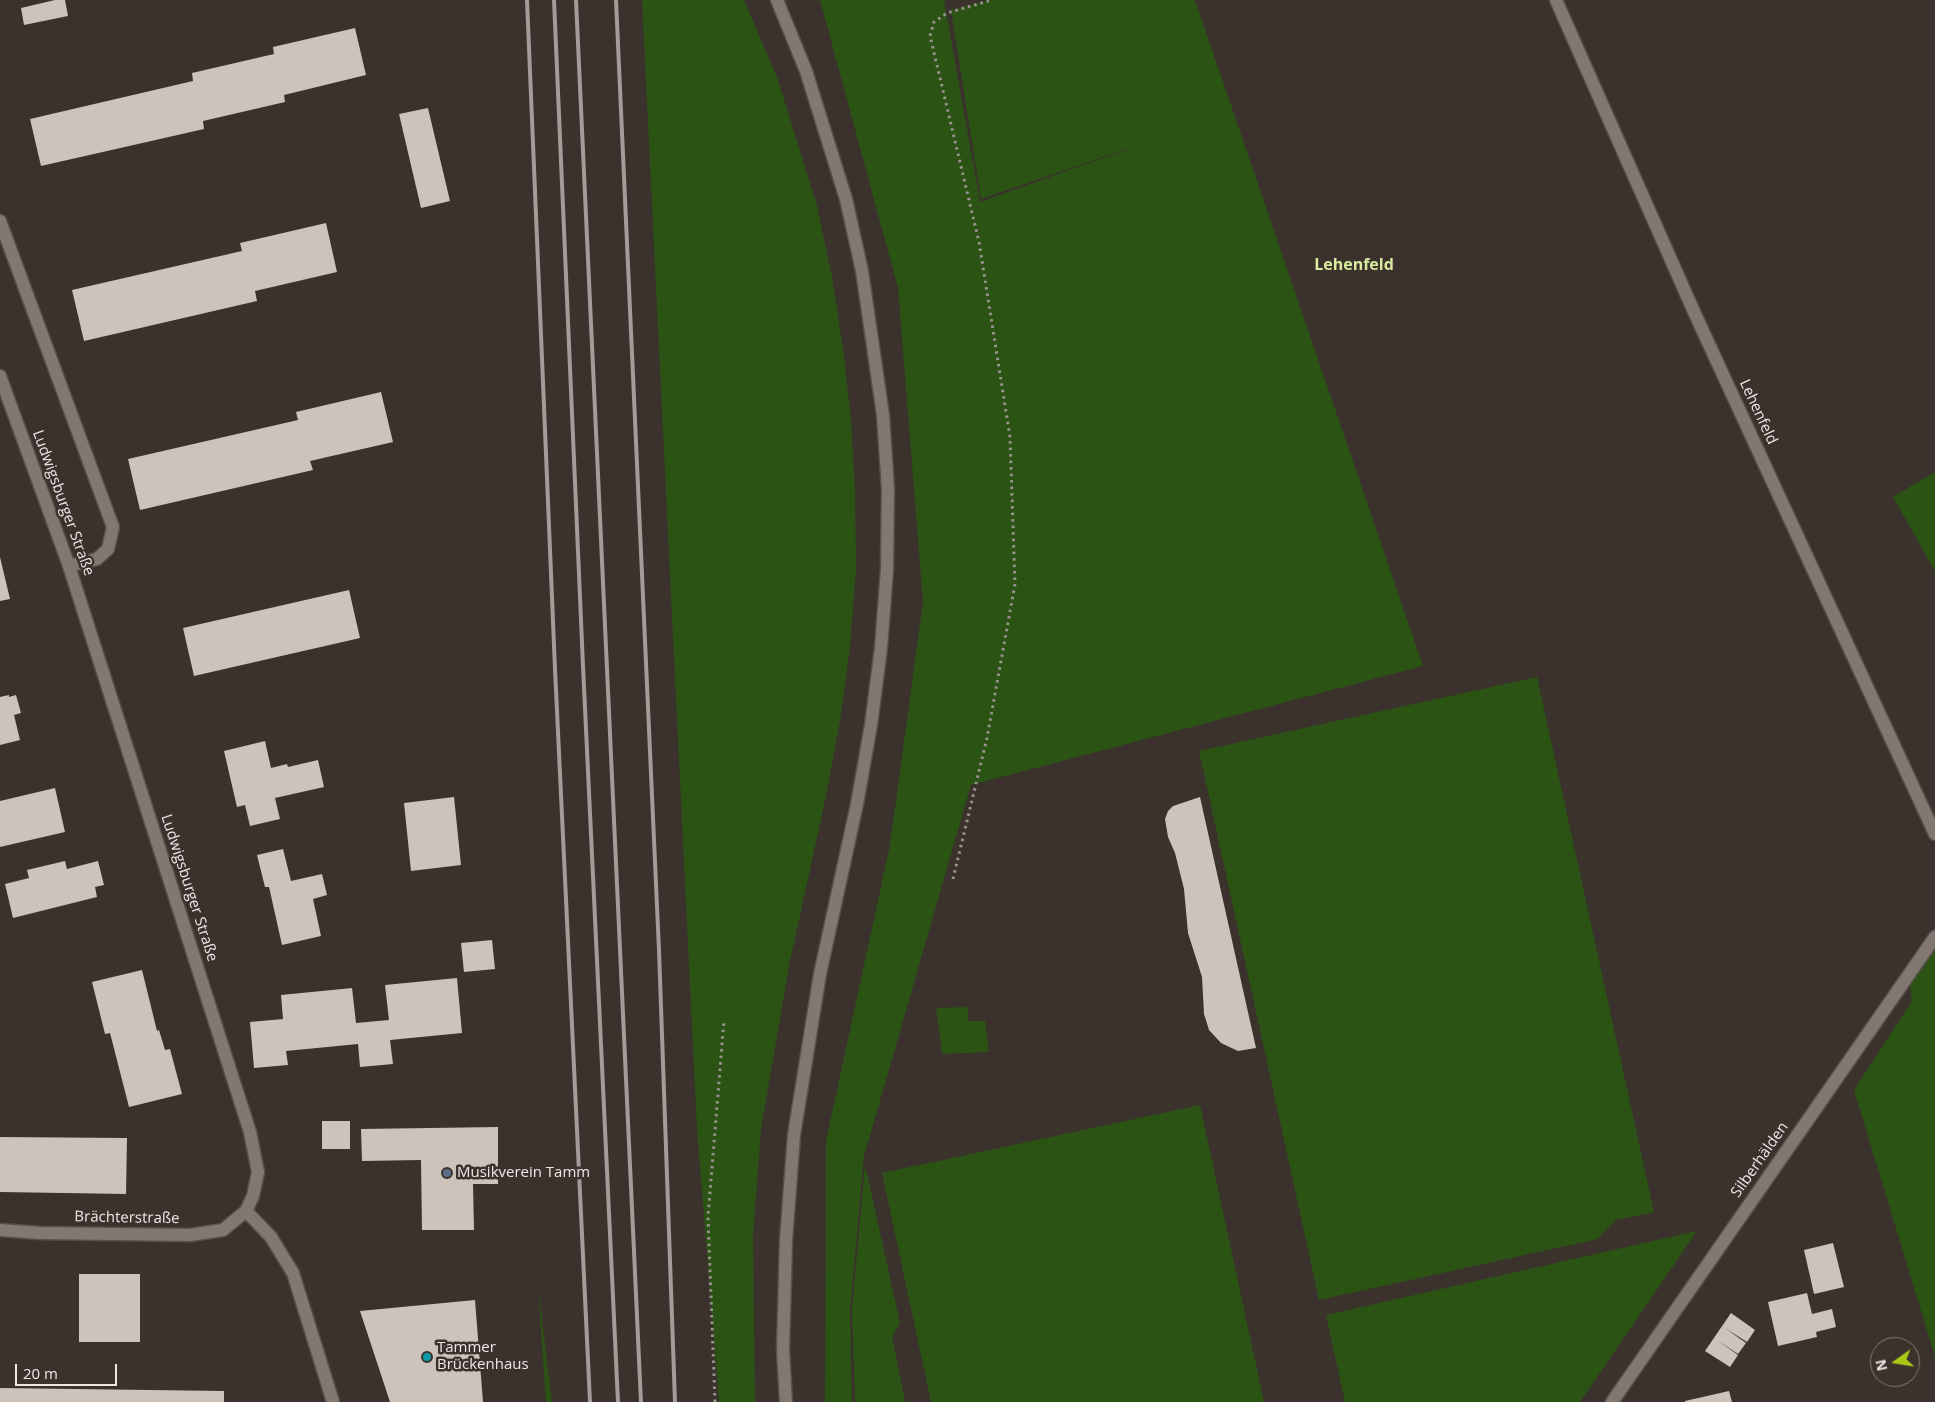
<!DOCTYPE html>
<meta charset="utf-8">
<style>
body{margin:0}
#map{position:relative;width:1935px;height:1402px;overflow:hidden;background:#3b322d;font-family:"Open Sans",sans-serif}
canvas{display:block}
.north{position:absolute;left:1870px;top:1337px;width:50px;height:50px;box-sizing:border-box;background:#3b322d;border:1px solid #827a76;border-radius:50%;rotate:257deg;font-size:14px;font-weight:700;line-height:20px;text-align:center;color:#ede7e4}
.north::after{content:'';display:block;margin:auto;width:18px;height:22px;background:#abc613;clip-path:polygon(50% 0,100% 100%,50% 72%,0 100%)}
.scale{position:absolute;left:15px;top:1364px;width:102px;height:22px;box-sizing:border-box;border:2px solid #ede7e4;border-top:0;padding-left:6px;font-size:15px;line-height:18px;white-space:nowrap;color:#ede7e4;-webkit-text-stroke:4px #3b322d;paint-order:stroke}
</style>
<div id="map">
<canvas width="1935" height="1402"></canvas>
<div class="north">N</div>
<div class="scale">20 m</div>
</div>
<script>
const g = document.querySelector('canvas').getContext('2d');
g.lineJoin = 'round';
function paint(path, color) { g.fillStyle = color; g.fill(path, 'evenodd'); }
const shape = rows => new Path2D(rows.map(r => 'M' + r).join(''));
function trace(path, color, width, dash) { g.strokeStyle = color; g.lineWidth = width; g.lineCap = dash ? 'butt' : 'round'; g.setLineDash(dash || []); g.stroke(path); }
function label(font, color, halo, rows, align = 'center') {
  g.font = font + ' "Open Sans",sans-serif'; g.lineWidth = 5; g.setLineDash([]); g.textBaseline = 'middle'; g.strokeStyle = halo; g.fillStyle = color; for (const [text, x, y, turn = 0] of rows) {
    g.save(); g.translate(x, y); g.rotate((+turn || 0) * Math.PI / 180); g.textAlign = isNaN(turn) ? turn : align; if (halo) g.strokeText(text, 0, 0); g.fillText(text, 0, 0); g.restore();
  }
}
const green = shape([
 [642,0,744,0,778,80,817,206,832,277,843,349,851,419,855,489,856,569,850,647,840,721,826,796,789,966,761,1129,753,1235,755,1402,719,1402,697,1129],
 [820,0,944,0,980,202,1159,138,981,199,951,10,989,0,1195,0,1423,666,971,785,864,1156,850,1311,852,1402,825,1402,826,1141,890,845,923,602,898,288],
 [1935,472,1935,571,1893,497],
 [1537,677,1654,1212,1616,1220,1598,1239,1319,1300,1199,751],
 [1935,937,1935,1357,1854,1090,1912,1001,1909,976],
 [968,1007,968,1021,985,1021,989,1052,942,1054,936,1008],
 [1200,1105,1264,1402,931,1402,882,1173],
 [865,1164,900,1323,892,1337,905,1402,855,1402,852,1310],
 [1697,1231,1580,1402,1345,1402,1326,1315],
 [538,1287,552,1402,546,1402]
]);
const building = shape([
 [55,0,65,0,68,16,24,25,21,8],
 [355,28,366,75,284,95,285,102,203,121,204,129,41,166,30,119,193,81,192,73,274,54,273,47],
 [428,108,450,201,421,208,399,114],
 [326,223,337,272,255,291,257,301,84,341,72,290,242,251,240,243],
 [381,392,393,442,310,461,313,470,140,510,128,459,298,420,296,412],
 [0,557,10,599,0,601],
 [349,590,360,638,194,676,183,628],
 [9,695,9,697,16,695,21,713,14,715,20,740,0,745,0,697],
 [265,741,271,768,287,764,288,767,318,760,324,787,275,798,280,819,250,826,245,805,237,807,224,751],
 [55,788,65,832,0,847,0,801],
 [454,797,461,865,411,871,404,803],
 [1200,797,1256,1048,1238,1051,1221,1043,1209,1030,1204,1014,1202,977,1188,933,1184,889,1175,853,1168,837,1165,819,1168,811,1173,806],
 [283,849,291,881,322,874,327,895,313,899,321,936,282,945,269,887,265,887,257,855],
 [65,861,67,869,98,861,104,885,95,887,97,897,13,918,5,884,29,878,27,870],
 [492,940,495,969,464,972,461,943],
 [142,970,157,1031,159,1030,165,1050,170,1049,182,1094,129,1107,110,1033,105,1034,92,982],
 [457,978,462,1033,390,1040,393,1064,360,1067,358,1044,286,1051,288,1065,254,1068,250,1022,283,1019,281,995,352,988,356,1023,389,1020,385,985],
 [322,1121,350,1121,350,1149,322,1149],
 [498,1127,498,1184,473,1184,474,1230,422,1230,421,1160,362,1161,361,1129],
 [0,1137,127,1138,126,1194,0,1192],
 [1833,1243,1844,1287,1814,1294,1804,1250],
 [79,1274,140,1274,140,1342,79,1342],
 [1807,1293,1812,1314,1832,1309,1836,1327,1816,1332,1817,1337,1778,1346,1768,1302],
 [475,1300,483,1402,390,1402,360,1311],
 [1731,1313,1755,1330,1747,1342,1725,1328,1746,1343,1738,1354,1717,1340,1738,1355,1730,1367,1705,1351],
 [0,1388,224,1391,224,1402,0,1402],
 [1729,1391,1732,1402,1685,1402,1685,1401]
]);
const path = shape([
 [953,879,987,738,1015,584,1010,437,979,242,930,36,934,22,947,13,992,0],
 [715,1402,708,1217,724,1020]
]);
const lane = shape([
 [0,221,113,527,108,549,97,559,69,566]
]);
const street = shape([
 [1556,0,1695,314,1935,834],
 [0,376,69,566,250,1132,258,1172,253,1196,246,1211,271,1237,293,1273,333,1402],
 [0,1230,40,1233,190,1235,223,1230,246,1211],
 [1612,1402,1935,937]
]);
const secondary = shape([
 [777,0,806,71,846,199,862,271,883,415,888,489,887,569,881,648,871,725,857,804,820,974,794,1135,786,1240,783,1350,786,1402]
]);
const rail = shape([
 [527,0,555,669,590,1402],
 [554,0,583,666,618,1402],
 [576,0,641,1402],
 [616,0,659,950,675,1402]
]);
const markers = [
 [447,1173,5,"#5c6f8a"],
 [427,1357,5,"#0f9aa8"]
];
const streetNames = [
 ["Lehenfeld",1758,412,65],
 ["Ludwigsburger Straße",63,503,70],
 ["Ludwigsburger Straße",189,888,72],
 ["Silberhälden",1760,1160,-55],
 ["Brächterstraße",127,1218,1]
];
const poiNames = [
 ["Musikverein Tamm",457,1173],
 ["Tammer",437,1348],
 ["Brückenhaus",437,1365]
];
const neighbourhoodNames = [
 ["Lehenfeld",1354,265]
];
paint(green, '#2b5314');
paint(building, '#cdc3bb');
trace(lane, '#574f4b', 15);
trace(street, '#574f4b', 15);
trace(secondary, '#574f4b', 15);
trace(path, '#99928e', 3, [2.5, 4]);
trace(lane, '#827872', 12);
trace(street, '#827872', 12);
trace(secondary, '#827872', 12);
trace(rail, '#a39c98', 4);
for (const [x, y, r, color] of markers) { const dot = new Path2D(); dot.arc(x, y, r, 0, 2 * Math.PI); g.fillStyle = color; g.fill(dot); trace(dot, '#3b322d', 2); }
label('15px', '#ede7e4', '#3b322d', streetNames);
label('15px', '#ede7e4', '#3b322d', poiNames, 'left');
label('bold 16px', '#d8ea9e', '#3b322d', neighbourhoodNames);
</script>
